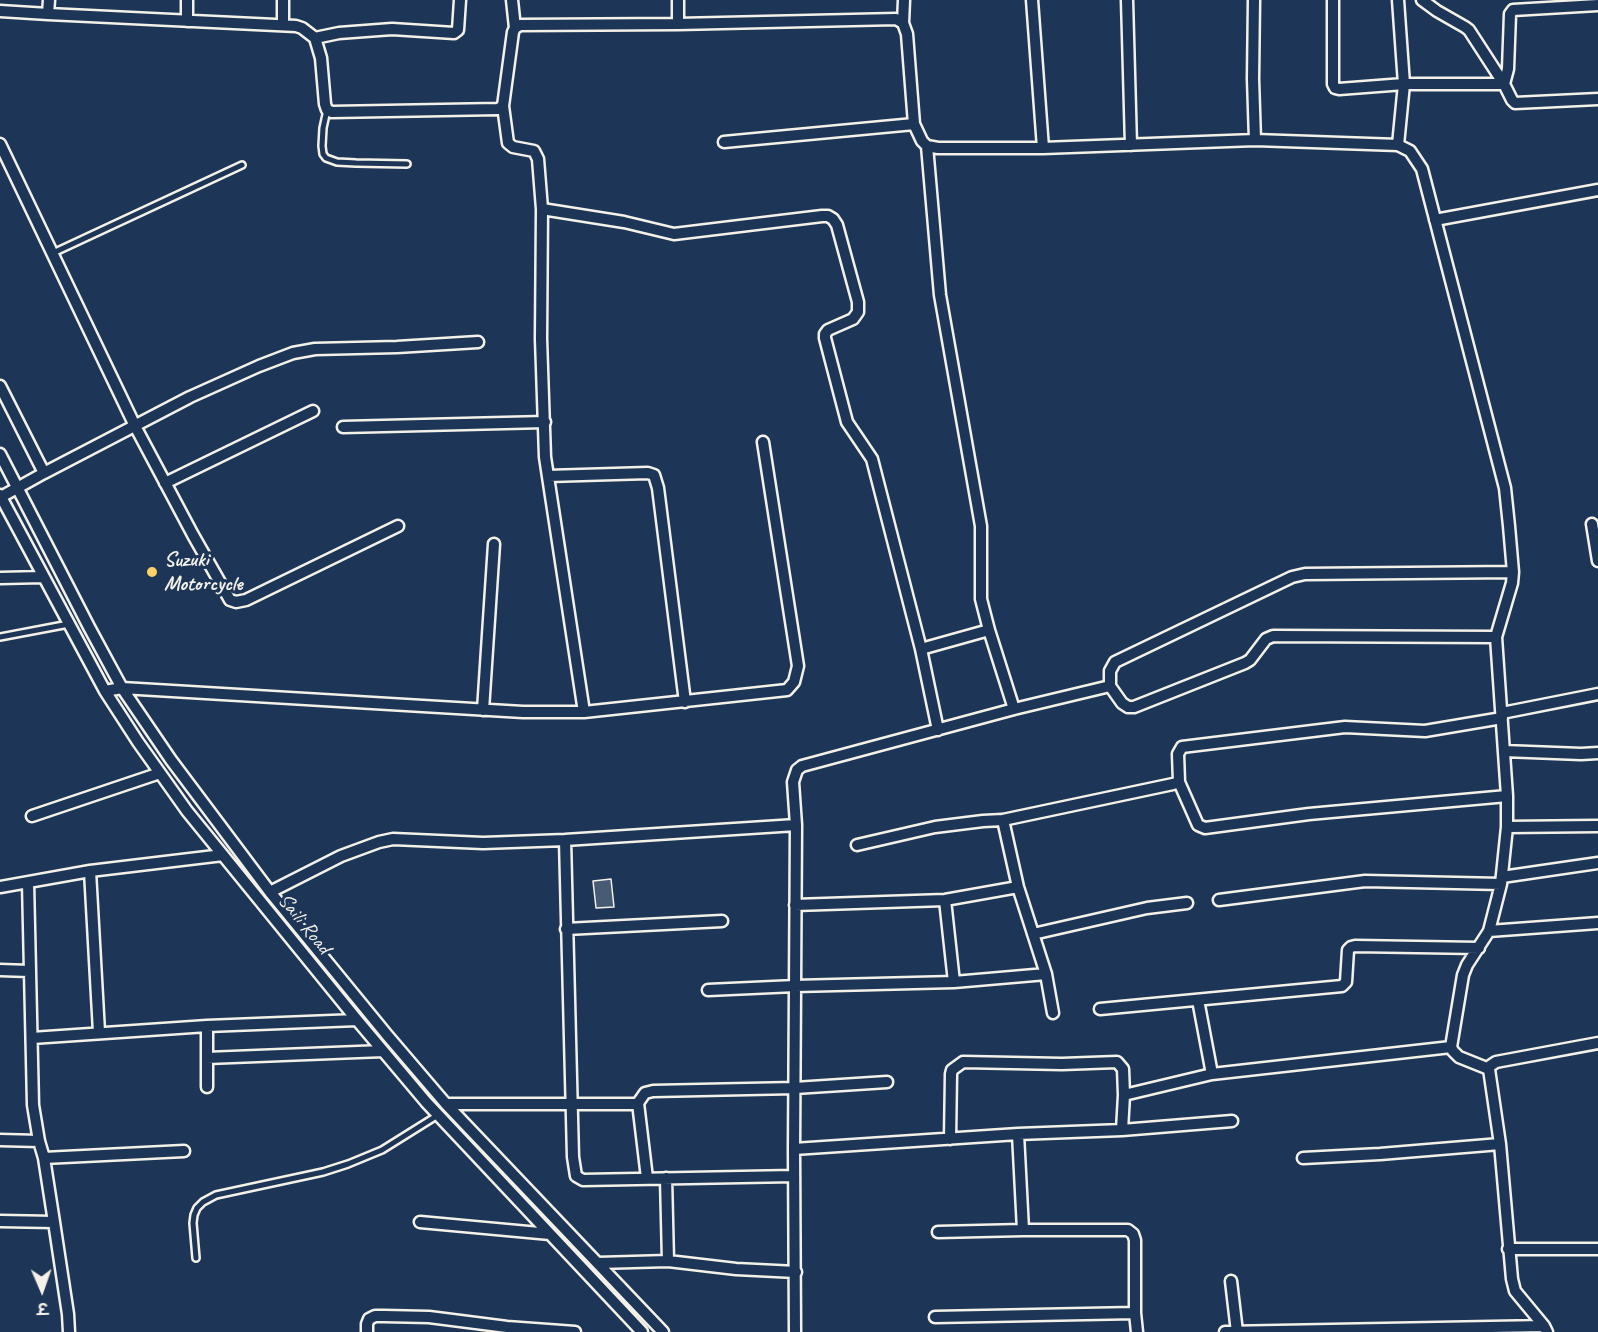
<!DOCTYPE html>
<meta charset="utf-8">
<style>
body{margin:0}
#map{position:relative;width:1598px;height:1332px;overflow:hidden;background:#1d3557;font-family:Caveat,"Playpen Sans Deva",sans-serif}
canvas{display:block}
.north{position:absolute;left:12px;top:1260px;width:60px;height:60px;-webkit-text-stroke:4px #1d3557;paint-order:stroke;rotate:178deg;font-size:16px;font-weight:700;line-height:24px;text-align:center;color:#f4f1e8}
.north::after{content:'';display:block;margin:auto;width:21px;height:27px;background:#f4f1e8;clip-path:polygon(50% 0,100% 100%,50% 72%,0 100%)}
</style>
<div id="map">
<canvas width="1598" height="1332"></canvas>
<div class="north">उ</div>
</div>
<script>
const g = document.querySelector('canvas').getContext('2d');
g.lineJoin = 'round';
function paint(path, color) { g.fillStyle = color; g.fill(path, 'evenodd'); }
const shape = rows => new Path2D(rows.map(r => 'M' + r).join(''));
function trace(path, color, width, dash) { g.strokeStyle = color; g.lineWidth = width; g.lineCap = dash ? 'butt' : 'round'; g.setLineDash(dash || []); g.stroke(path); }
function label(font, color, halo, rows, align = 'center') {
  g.font = font + ' Caveat,sans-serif'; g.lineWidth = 6; g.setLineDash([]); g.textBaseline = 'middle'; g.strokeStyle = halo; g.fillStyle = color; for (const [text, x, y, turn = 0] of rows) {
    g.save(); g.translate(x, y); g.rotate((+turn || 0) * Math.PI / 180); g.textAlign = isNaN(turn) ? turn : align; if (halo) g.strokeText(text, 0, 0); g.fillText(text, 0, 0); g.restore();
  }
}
const building = shape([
 [611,879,614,907,596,908,593,881,611,879]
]);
const lane = shape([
 [327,110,323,128,322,146,323,154,326,158,337,162,356,163,407,164],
 [53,253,242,165],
 [0,637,69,624],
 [196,1258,193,1223,194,1215,197,1208,203,1202,216,1195,323,1172,348,1164,382,1150,438,1115]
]);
const street = shape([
 [512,0,515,28,513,32,503,106,508,143,513,147,534,151,538,159,542,209,541,339,545,457,584,712],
 [1032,0,1043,148],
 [1127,0,1131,145],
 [1254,0,1253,79,1255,140],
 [1333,0,1333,84,1335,88,1339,89,1404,84,1504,84,1508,69,1510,14,1513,10,1598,5],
 [1398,0,1404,84,1398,145],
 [1422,0,1437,11,1465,27,1469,30,1504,84,1512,100,1515,103,1598,99],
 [0,11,48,14,296,26,302,28,315,38,321,58,325,104,327,110,332,112,498,109,503,106],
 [48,14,49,0],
 [187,21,187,0],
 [903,23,904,0],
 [678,24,678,0],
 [283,25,283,0],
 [515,28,520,25,678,24,896,19,903,23,907,34,914,124,922,141,927,146,938,148,1043,148,1255,140,1398,145,1410,151,1422,169,1505,488,1509,526,1513,572,1512,583,1496,637,1507,796,1507,827,1501,884,1489,931,1467,965,1463,975,1451,1047,1453,1051,1459,1057,1489,1069],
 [315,38,339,33,392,29,454,33,458,30,460,0],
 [724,142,914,124],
 [0,144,135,426,193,535,230,600,236,602,246,600,398,526],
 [927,146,940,295,981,526,981,599,989,630,1014,709],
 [542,209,624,222,674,234,822,216,828,216,833,219,837,225,858,302,858,312,853,319,828,330,825,334,825,338,847,422,872,459,921,649,938,730],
 [1435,220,1598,190],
 [0,386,44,473],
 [343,427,545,422],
 [0,454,89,627,122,688,171,760,270,892,387,1035,446,1104,663,1332],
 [548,476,648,473,654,475,658,488,685,702],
 [165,483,313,411],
 [0,495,105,691,138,742,187,811,357,1020,426,1102,642,1332],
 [1,497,44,473,190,397,259,366,293,353,315,349,397,347,478,342],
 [1592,524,1598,561],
 [0,578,43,577],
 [921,649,989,630],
 [1110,686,1122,703,1128,707,1134,707,1245,663,1250,660,1266,639,1273,636,1496,637],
 [105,691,122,688,523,712,584,712,787,690,794,682,798,666,763,442],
 [483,710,494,544],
 [1502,713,1598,694],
 [1504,751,1581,754,1598,753],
 [1179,782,1178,754,1182,747,1345,727,1425,731,1502,718],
 [32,816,160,773],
 [1003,820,1018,887,1046,974,1053,1013],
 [1507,827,1598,826],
 [565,840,573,1157,576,1176,583,1180,794,1176],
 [857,845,935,827,983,821,1003,820,1173,784,1179,782,1198,825,1205,828,1309,814,1507,796],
 [90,871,99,1032],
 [1502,877,1598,863],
 [28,882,33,1105,39,1141,44,1158,54,1222,68,1314,69,1332],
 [0,887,90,871,223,855],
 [270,892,341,856,379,842,393,839,483,843,565,840,796,825],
 [945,900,954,982],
 [1219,900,1365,881,1501,884],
 [795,905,945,900,1018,887],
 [566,929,722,921],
 [1489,931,1598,923],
 [1033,934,1147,908,1187,903],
 [0,970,29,971],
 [708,990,795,986,954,982,1046,974],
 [1198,1000,1212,1074],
 [1100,1009,1342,986,1346,982,1348,950,1351,947,1355,946,1479,948],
 [207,1026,207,1087],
 [32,1038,207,1026,357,1020],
 [207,1058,383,1051],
 [1124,1095,1212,1074,1451,1047],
 [638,1103,647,1178],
 [446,1104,634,1104,638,1103,645,1093,653,1091,795,1088,887,1082],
 [1018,1134,1023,1230],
 [950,1139,951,1074,952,1070,963,1062,1062,1064,1117,1062,1123,1069,1124,1095,1122,1130],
 [0,1140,39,1141],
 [794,1149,1018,1134,1122,1130,1232,1121],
 [44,1158,184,1151],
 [1303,1158,1380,1154,1500,1144],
 [666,1178,668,1261],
 [0,1221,54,1222],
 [420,1222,550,1234],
 [938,1232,1023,1230,1128,1230,1133,1234,1135,1240,1135,1313,1137,1332],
 [1508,1249,1598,1249],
 [598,1263,668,1261,736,1269,796,1272],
 [1231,1281,1237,1332],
 [935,1317,1135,1313],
 [367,1332,367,1324,369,1319,375,1316,384,1316,429,1317,507,1327,575,1332],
 [795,1332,794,1149,796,825,793,782,797,770,802,766,1014,709,1110,686,1110,671,1115,662,1292,577,1305,574,1513,572],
 [1225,1332,1544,1326],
 [1547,1332,1544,1326,1515,1291,1512,1279,1500,1144,1489,1069,1490,1066,1496,1062,1598,1043]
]);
const markers = [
 [152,572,6,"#ffd166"]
];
const poiNames = [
 ["Suzuki",164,560],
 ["Motorcycle",164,584]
];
const streetNames = [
 ["Saili Road",304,924,51]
];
paint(building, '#485b74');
trace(building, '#f4f1e8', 1.5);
trace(lane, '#f4f1e8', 10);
trace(street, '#f4f1e8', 15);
trace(lane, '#1d3557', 5);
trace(street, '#1d3557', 10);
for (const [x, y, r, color] of markers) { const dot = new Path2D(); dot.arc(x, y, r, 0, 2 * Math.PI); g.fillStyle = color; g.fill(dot); trace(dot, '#1d3557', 2); }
label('bold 21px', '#f4f1e8', '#1d3557', poiNames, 'left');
label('21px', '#f4f1e8', '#1d3557', streetNames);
</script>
